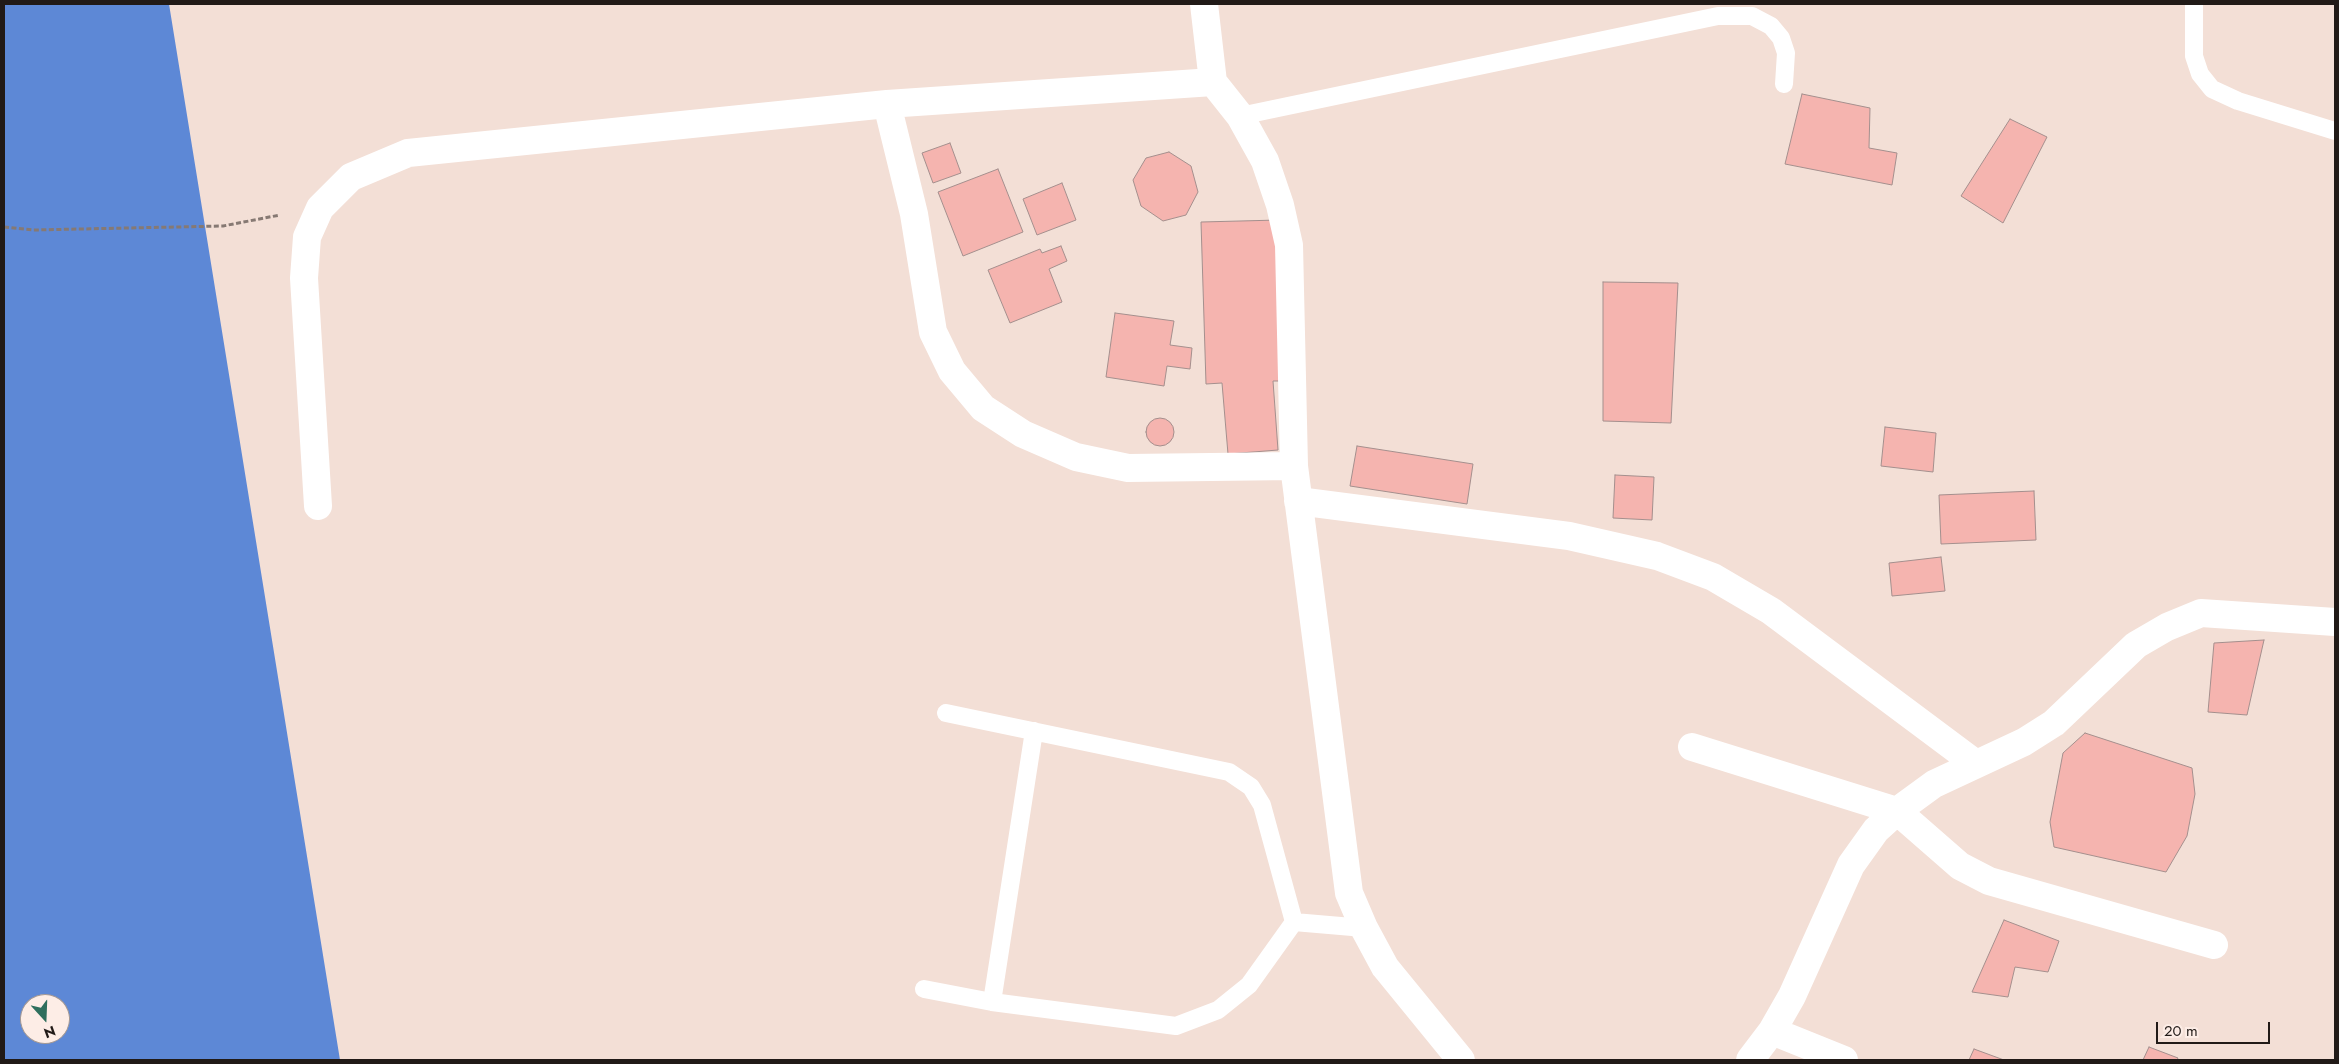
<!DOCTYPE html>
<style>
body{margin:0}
#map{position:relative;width:2339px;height:1064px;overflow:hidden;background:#f3dfd6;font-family:Jost,sans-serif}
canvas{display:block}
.frame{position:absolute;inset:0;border:5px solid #211a17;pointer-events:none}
.north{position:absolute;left:20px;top:994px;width:50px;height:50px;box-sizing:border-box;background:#fdede6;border:1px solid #a59993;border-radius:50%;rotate:160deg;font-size:14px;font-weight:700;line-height:20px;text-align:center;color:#211a17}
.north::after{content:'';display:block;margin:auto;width:18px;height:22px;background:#2f6f5d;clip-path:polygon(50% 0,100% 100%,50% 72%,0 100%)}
.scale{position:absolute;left:2156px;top:1022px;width:114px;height:22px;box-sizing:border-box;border:2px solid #211a17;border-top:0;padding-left:6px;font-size:15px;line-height:18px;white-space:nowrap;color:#211a17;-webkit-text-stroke:4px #fdede6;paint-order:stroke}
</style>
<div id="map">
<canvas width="2339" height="1064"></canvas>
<div class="frame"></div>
<div class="north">N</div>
<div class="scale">20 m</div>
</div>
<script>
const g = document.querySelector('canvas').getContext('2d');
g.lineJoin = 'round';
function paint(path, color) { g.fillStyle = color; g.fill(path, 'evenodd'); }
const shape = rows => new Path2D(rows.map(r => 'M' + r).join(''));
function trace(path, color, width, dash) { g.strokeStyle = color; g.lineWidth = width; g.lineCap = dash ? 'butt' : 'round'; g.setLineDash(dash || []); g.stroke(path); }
const water = shape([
 [4,4,169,4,340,1060,4,1060],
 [30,1004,60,1004,60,1034,30,1034]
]);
const building = shape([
 [1802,94,1870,108,1869,148,1897,153,1892,185,1785,164,1802,94],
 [2010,119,2047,137,2003,223,1961,196,2010,119],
 [950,143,961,173,933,183,922,153,950,143],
 [1169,152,1191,166,1198,192,1186,215,1163,221,1141,206,1133,180,1146,158,1169,152],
 [998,169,1023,232,963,256,938,192,998,169],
 [1062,183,1076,220,1037,235,1023,199,1062,183],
 [1279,220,1283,381,1273,381,1278,450,1228,454,1222,383,1206,384,1201,222,1279,220],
 [1061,246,1067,261,1049,269,1062,302,1010,323,988,270,1040,249,1042,253,1061,246],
 [1603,282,1678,283,1671,423,1603,421,1603,282],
 [1115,313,1174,321,1170,345,1192,348,1190,369,1167,366,1164,386,1106,377,1115,313],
 '1146 432a14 14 0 1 1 28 0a14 14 0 1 1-28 0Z',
 [1885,427,1936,433,1933,472,1881,466,1885,427],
 [1357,446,1473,464,1467,504,1350,486,1357,446],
 [1615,475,1654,477,1652,520,1613,518,1615,475],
 [2034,491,2036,540,1941,544,1939,495,2034,491],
 [1941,557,1945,591,1892,596,1889,563,1941,557],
 [2264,640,2247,715,2208,712,2214,643,2264,640],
 [2085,733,2192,768,2195,794,2187,836,2166,872,2054,847,2050,822,2063,753,2085,733],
 [2004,920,2059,941,2048,972,2015,967,2008,997,1972,992,2004,920],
 [2149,1047,2178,1058,2177,1060,2143,1060,2149,1047],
 [1974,1049,2004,1060,1969,1060,1974,1049]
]);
const path = shape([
 [4,227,33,230,223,226,280,215]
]);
const lane = shape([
 [2194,4,2194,56,2200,74,2212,89,2238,101,2335,131],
 [1240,116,1718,16,1752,16,1771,26,1781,38,1786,53,1784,84],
 [946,713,1229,772,1251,787,1262,805,1294,922,1364,928],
 [924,989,992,1002,1176,1026,1218,1010,1249,985,1294,922],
 [992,1002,1034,731]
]);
const street = shape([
 [1204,4,1213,82],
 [887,104,914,214,933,332,952,371,983,408,1023,434,1076,457,1128,468,1294,466],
 [1298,501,1569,536,1657,556,1713,577,1771,611,1976,764],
 [318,506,304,278,307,237,320,208,351,177,408,153,887,104,1213,82,1240,116,1265,161,1280,205,1289,245,1294,466,1349,893,1364,928,1385,967,1461,1060],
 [1692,747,1897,811,1960,866,1989,881,2214,945],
 [1772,1031,1844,1060],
 [1750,1060,1772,1031,1792,996,1851,865,1876,830,1897,811,1934,784,2024,742,2054,723,2136,645,2167,627,2201,613,2335,622]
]);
paint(water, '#5d88d6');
paint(building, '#f5b4af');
trace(building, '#a48f8d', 1);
trace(path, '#867973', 3, [5, 2.5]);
trace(lane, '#fff', 18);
trace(street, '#fff', 28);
</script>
